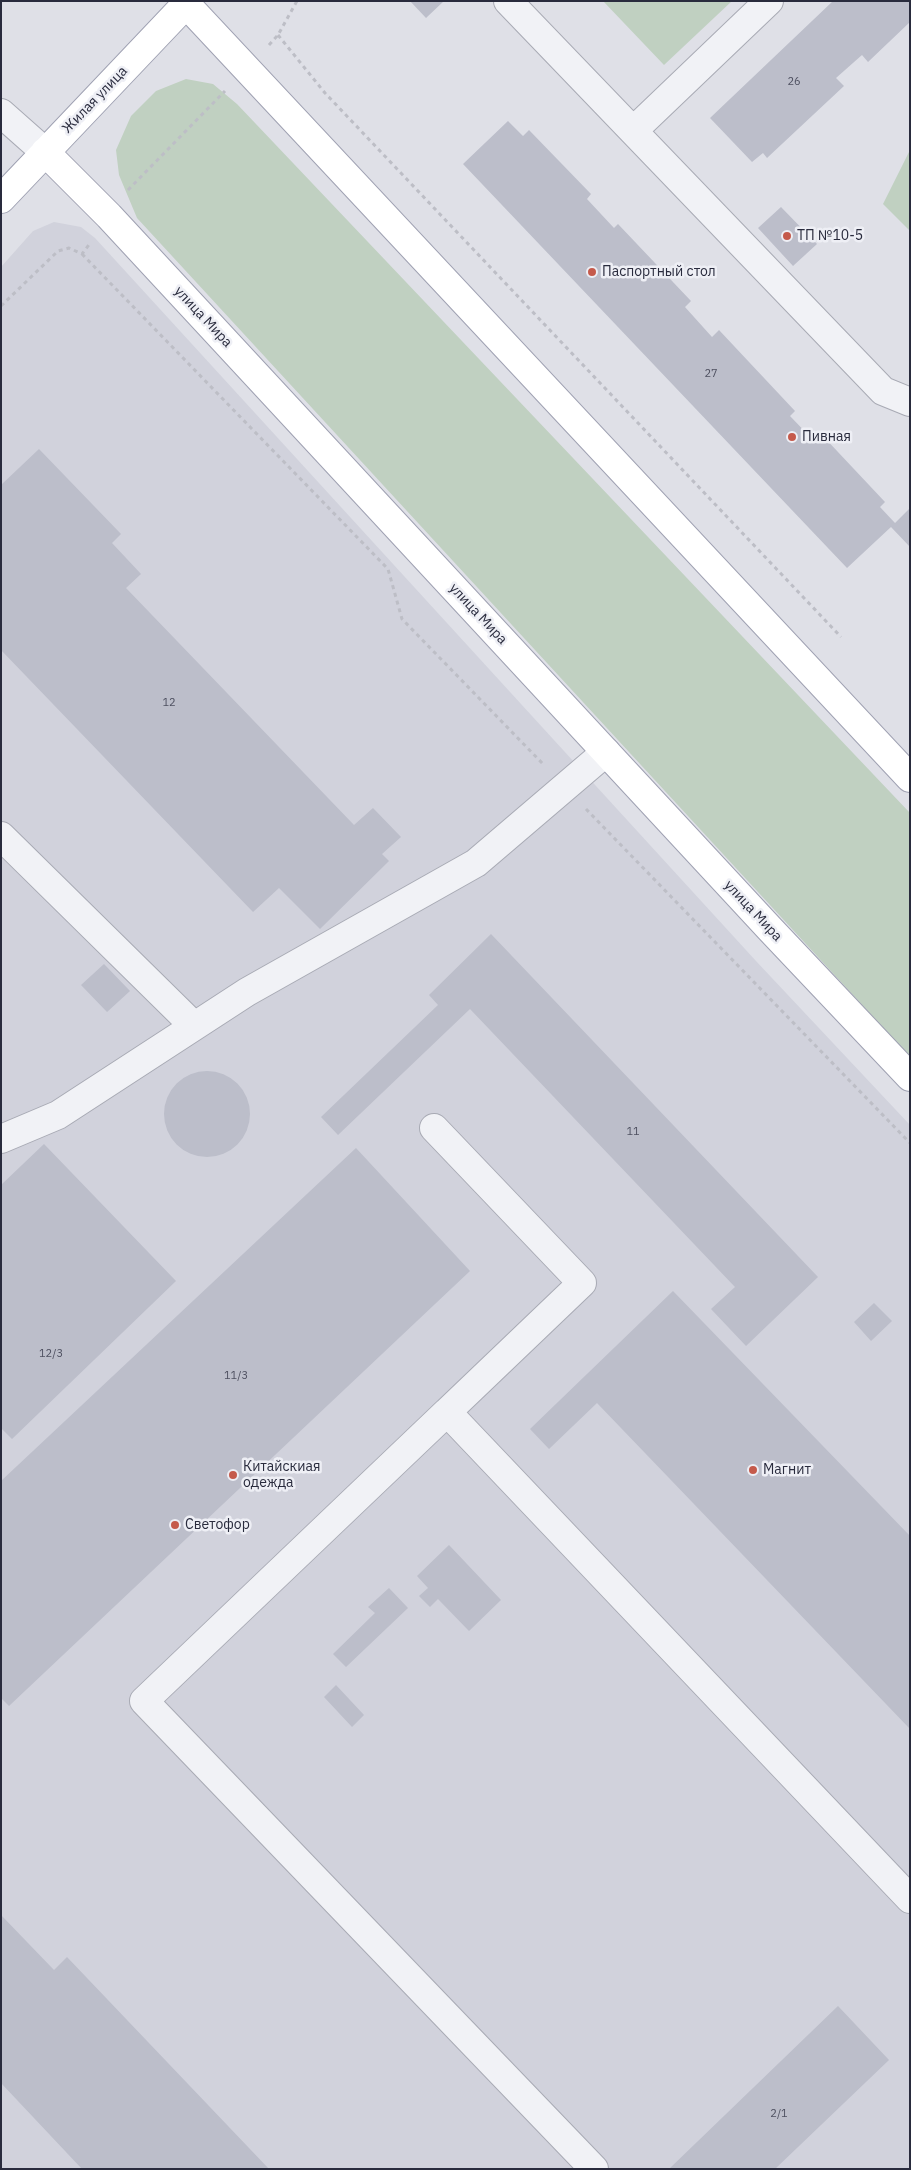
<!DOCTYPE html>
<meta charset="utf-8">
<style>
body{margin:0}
#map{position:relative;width:911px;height:2170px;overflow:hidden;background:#dfe0e7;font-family:"IBM Plex Sans",sans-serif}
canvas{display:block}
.frame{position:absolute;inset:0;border:2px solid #292b3d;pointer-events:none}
</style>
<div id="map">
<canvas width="911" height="2170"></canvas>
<div class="frame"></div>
</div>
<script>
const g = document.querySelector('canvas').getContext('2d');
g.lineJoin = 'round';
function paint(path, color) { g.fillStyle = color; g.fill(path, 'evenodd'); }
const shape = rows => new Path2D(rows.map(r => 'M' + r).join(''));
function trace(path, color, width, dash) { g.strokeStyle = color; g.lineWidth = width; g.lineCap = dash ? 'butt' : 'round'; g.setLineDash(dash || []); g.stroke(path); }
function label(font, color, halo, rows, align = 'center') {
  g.font = font + ' "IBM Plex Sans",sans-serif'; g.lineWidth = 5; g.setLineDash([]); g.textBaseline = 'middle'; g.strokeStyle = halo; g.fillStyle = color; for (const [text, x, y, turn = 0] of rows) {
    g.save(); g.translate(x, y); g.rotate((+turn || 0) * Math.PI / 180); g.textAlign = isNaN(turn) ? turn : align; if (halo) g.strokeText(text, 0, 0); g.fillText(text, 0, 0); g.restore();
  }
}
const built = shape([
 [54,222,81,227,95,238,756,961,910,1125,910,2169,1,2169,1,267,33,231]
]);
const green = shape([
 [603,1,732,1,664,65],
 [186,79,213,84,237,104,910,813,910,1057,137,218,119,175,116,150,131,116,156,91],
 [910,150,910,231,883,204]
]);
const building = shape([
 [410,1,444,1,426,18],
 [833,1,910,1,910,22,868,62,862,55,836,78,844,86,767,158,763,153,752,162,710,118],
 [508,121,523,136,529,130,591,194,587,199,614,228,618,224,691,301,685,307,712,337,719,330,795,411,790,416,815,442,822,435,885,502,880,507,895,523,910,508,910,547,891,527,847,568,463,164],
 [781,207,817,244,793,266,758,228],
 [39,449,121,534,112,543,141,574,126,588,354,825,373,808,401,837,382,854,389,861,320,929,279,888,253,912,1,650,1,485],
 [491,934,818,1277,746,1346,711,1309,735,1287,470,1009,338,1135,321,1117,438,1005,429,995],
 [104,964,130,991,107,1012,81,985],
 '164 1114a43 43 0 1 1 86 0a43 43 0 1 1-86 0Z',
 [44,1144,176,1281,12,1439,1,1428,1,1185],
 [356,1148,470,1271,9,1706,1,1698,1,1481],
 [673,1291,910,1536,910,1729,597,1403,549,1449,530,1429],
 [874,1303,892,1321,871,1341,854,1322],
 [449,1545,501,1600,469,1631,438,1599,430,1607,419,1596,428,1588,417,1576],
 [389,1588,408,1608,346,1667,333,1654,375,1613,368,1607],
 [336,1685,364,1715,352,1727,324,1697],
 [1,1915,54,1970,67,1957,269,2169,82,2169,1,2083],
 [838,2006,889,2060,775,2169,669,2169]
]);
const path = shape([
 [278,35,325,93,841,637],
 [269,45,278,35,297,1],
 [128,190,225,91],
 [82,254,388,569,402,619,544,765],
 [1,306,58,251,69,248,82,254,91,242],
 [586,809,910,1143]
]);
const minor = shape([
 [508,1,883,391,910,402],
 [1,113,45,152],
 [633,131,769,1],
 [1,836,194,1026],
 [434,1128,582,1283,447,1412,910,1899],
 [1,1139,58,1115,247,992,476,863,606,752],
 [447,1412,144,1701,594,2169]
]);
const major = shape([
 [186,4,910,778],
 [45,152,109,216,770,929,910,1077],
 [1,199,189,1]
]);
const markers = [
 [787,236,5,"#c55a4b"],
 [592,272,5,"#c55a4b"],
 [792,437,5,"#c55a4b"],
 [753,1470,5,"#c55a4b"],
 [233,1475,5,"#c55a4b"],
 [175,1525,5,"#c55a4b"]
];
const numberNames = [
 ["26",794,82],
 ["27",711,374],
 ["12",169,703],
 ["11",633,1132],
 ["12/3",51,1354],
 ["11/3",236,1376],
 ["2/1",779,2114]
];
const streetNames = [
 ["Жилая улица",95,100,-46],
 ["улица Мира",203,317,47],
 ["улица Мира",478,614,47],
 ["улица Мира",753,911,47]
];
const poiNames = [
 ["ТП №10-5",797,236],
 ["Паспортный стол",602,272],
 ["Пивная",802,437],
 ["Китайскиая",243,1467],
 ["одежда",243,1483],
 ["Магнит",763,1470],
 ["Светофор",185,1525]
];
paint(built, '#d1d2dc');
paint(green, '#c0d0c1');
paint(building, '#bcbeca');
trace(minor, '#a8aab4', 30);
trace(major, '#9fa1b2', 30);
trace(path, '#bdbec6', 3, [4, 4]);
trace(minor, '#f1f2f6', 28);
trace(major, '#fff', 28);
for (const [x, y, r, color] of markers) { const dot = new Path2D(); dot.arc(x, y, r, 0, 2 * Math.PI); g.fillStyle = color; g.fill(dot); trace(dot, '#eeeff5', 2); }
label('11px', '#4e5060', null, numberNames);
label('14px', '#292b3d', '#eeeff5', streetNames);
label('14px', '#292b3d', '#eeeff5', poiNames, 'left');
</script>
